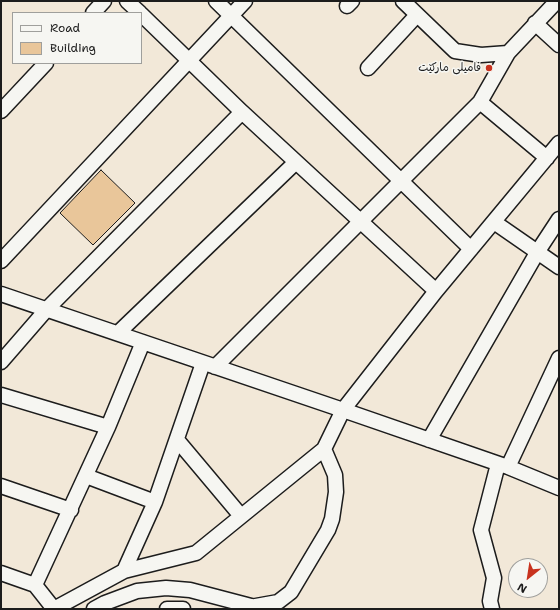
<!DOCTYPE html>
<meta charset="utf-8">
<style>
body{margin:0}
#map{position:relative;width:560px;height:610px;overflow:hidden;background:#f2e8d8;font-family:"Shantell Sans",sans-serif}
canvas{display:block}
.frame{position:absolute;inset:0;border:2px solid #1c1c1c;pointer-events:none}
.legend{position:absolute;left:12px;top:12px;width:130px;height:52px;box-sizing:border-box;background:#f6f6f2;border:1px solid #9f9f9c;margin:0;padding:5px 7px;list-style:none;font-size:12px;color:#1c1c1c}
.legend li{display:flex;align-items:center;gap:8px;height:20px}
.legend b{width:20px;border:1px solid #9f9f9c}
.north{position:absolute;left:508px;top:558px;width:40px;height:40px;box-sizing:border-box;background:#f6f6f2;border:1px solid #9f9f9c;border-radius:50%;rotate:210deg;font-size:11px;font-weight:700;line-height:16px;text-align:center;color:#1c1c1c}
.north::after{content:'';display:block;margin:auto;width:14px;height:18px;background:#c8321e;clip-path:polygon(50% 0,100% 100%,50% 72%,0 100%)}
</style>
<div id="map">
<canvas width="560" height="610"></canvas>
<div class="frame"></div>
<ul class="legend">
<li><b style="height:5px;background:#f6f6f2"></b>Road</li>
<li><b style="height:11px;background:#e9c69a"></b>Building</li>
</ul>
<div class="north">N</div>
</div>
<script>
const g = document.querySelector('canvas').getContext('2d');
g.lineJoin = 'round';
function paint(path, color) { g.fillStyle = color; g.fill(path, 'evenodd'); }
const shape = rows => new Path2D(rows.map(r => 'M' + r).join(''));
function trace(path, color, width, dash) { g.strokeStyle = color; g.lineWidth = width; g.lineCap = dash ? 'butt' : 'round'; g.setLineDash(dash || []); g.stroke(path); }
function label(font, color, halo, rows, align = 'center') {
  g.font = font + ' "Shantell Sans","Playpen Sans Arabic",sans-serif'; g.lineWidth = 3; g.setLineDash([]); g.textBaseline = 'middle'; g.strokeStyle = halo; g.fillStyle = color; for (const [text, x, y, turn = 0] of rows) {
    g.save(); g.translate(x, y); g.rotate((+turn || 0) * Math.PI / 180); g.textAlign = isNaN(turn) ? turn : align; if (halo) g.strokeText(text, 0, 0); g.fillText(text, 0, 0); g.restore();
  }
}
const building = shape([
 [101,170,135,203,93,245,60,213,101,170]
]);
const minor = shape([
 [127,1,140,13],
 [216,1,471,249],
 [403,1,455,51,481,55,508,53],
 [347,6,352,1],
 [93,13,104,1],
 [141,14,242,112,436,291],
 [535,23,559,45],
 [368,68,417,15],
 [480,102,547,158],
 [1,111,46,63],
 [494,222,559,267],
 [1,261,245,1],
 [1,294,343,410,508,467,559,488],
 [118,333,296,162],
 [1,362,47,309,242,112],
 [215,367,480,102,508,53,557,1],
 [1,395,108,427],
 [429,440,538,251,559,219],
 [178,441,241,516],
 [508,467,559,358],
 [86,476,155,502],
 [1,486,71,510],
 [124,571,155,502,203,363],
 [1,573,35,585,54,609],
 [35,585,108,427,143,342],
 [54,609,124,571,196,553,324,449],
 [94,609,105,603,137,591,166,588,190,590,251,606],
 [167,609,183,609],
 [239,609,278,602,291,592,328,530,332,519,336,492,335,475,324,449,343,410,436,291,559,143],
 [492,609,490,601,494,578,481,530,498,464]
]);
const markers = [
 [489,68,4,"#c8321e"]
];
const poiNames = [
 ["فامیلی مارکێت",481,68]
];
paint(building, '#e9c69a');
trace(building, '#1c1c1c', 1);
trace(minor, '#1c1c1c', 17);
trace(minor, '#f6f6f2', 14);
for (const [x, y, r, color] of markers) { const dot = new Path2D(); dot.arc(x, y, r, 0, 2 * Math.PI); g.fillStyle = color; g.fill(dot); trace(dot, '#f6f6f2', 1.5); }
label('11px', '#1c1c1c', '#f6f6f2', poiNames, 'right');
</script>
